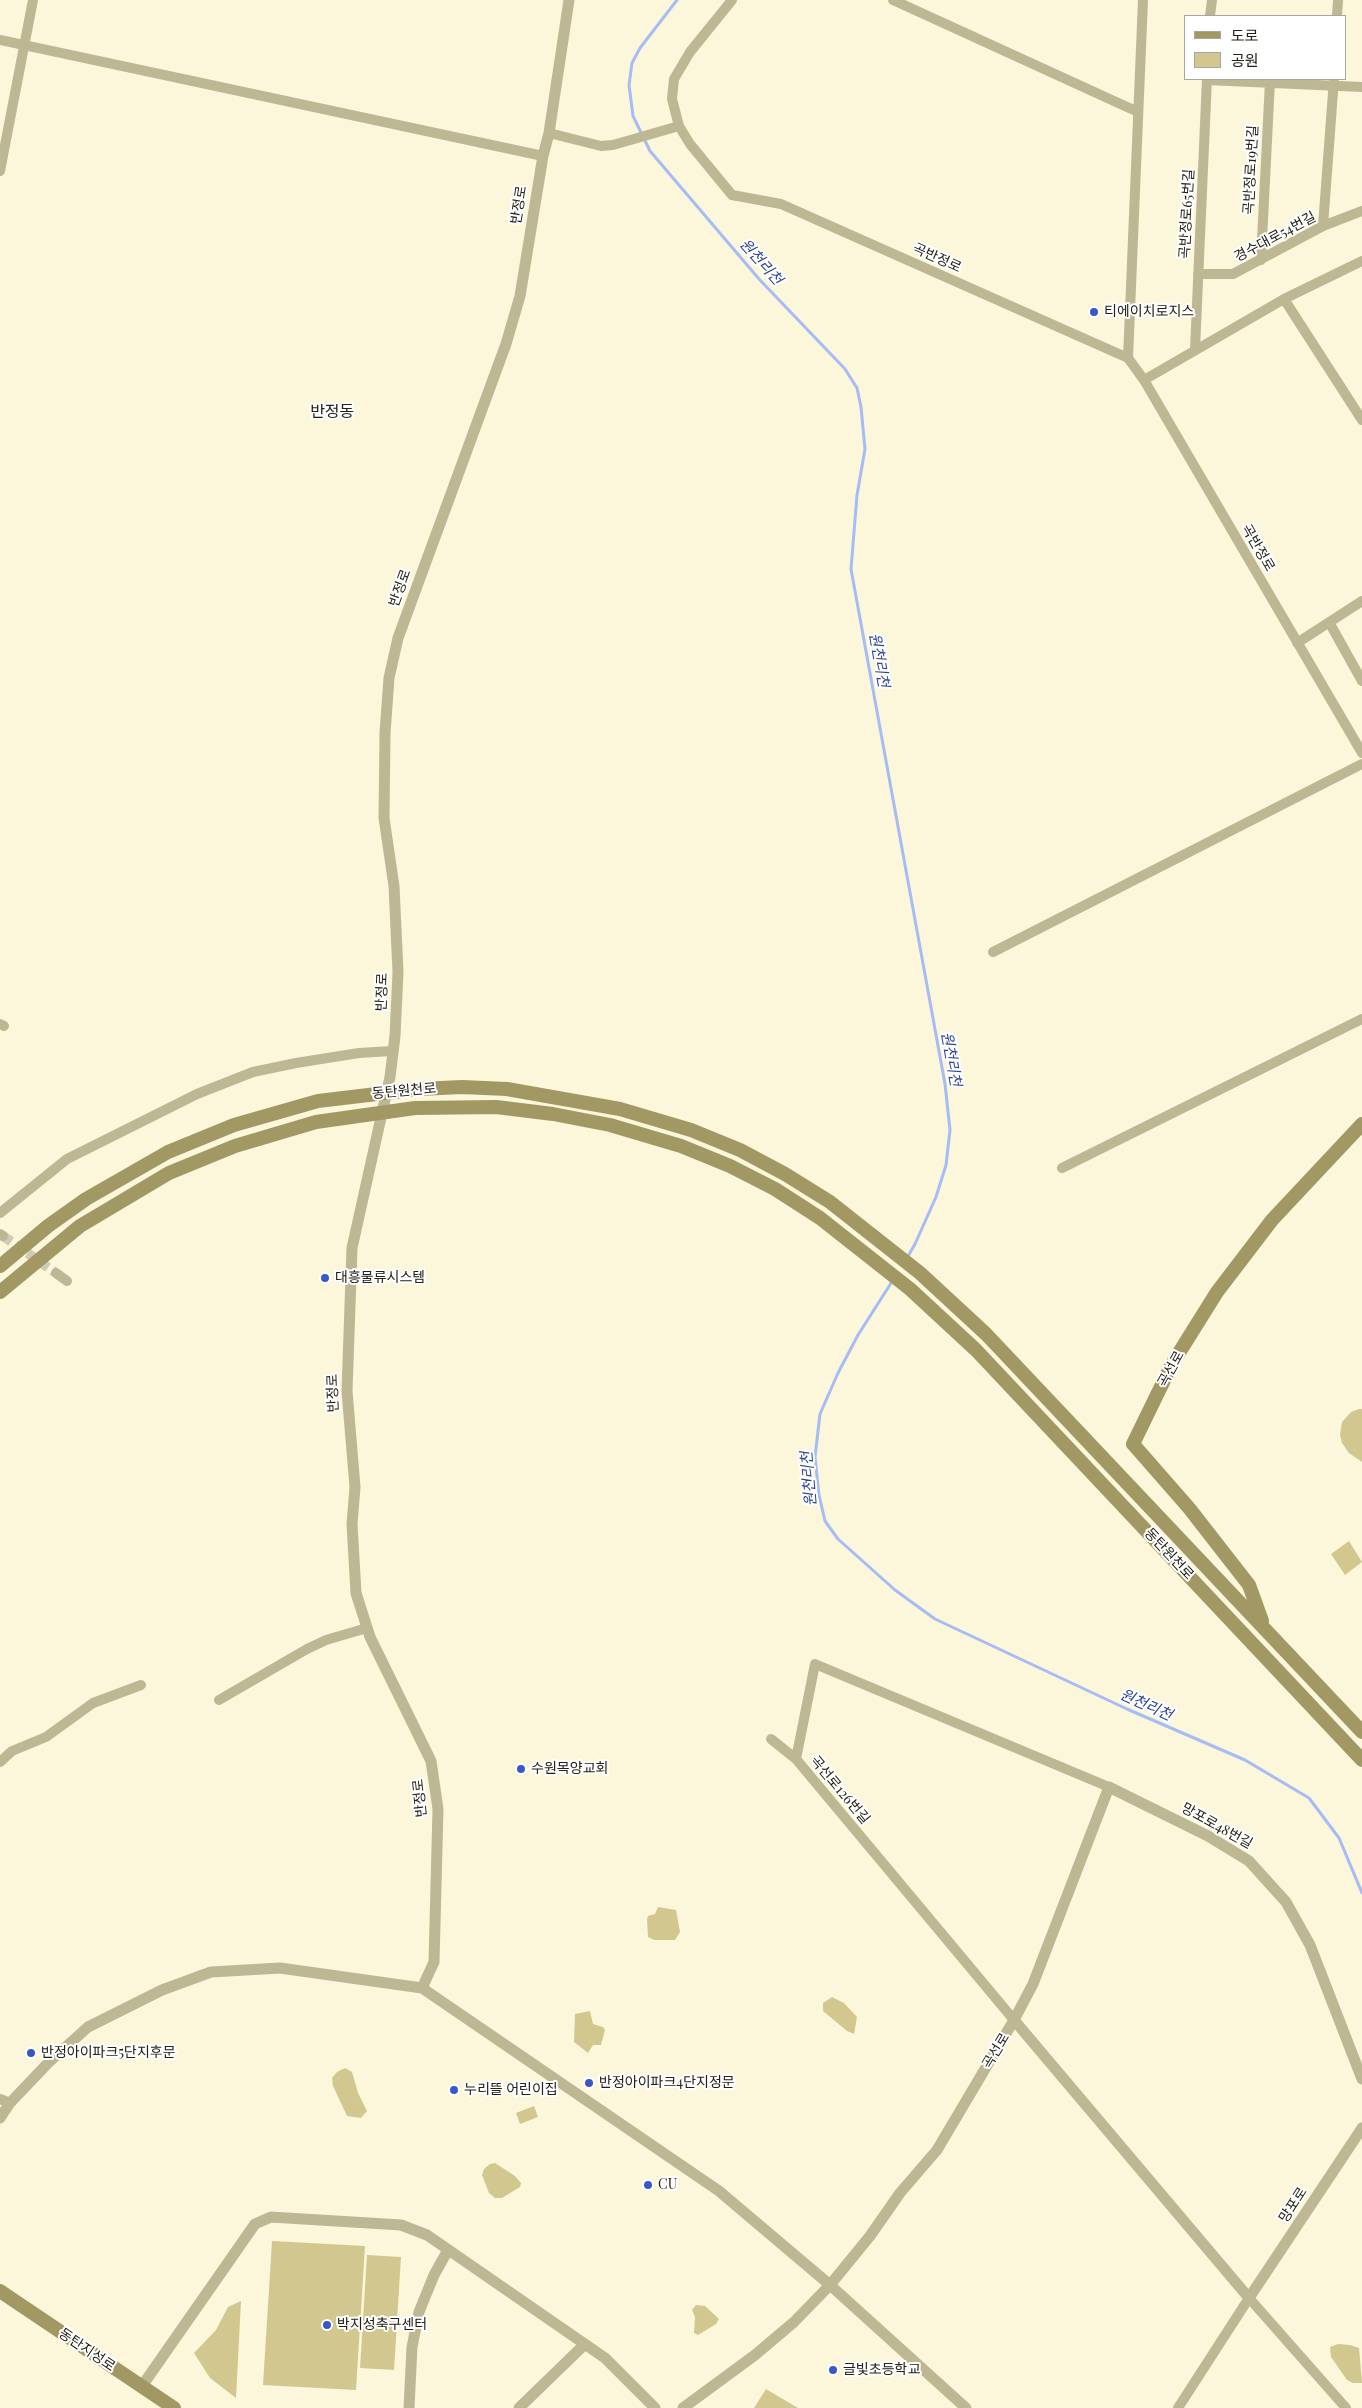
<!DOCTYPE html>
<meta charset="utf-8">
<style>
body{margin:0}
#map{position:relative;width:1362px;height:2408px;overflow:hidden;background:#fcf7db;font-family:"Playfair Display","Noto Sans KR",serif}
canvas{display:block}
.legend{position:absolute;left:1184px;top:15px;width:162px;height:65px;box-sizing:border-box;background:#fff;border:1px solid #a7a6a2;margin:0;padding:6px 9px;list-style:none;font-size:15px;color:#222116}
.legend li{display:flex;align-items:center;gap:10px;height:25px}
.legend b{width:25px;border:1px solid #a7a6a2}
</style>
<div id="map">
<canvas width="1362" height="2408"></canvas>
<ul class="legend">
<li><b style="height:6px;background:#a29863"></b>도로</li>
<li><b style="height:14px;background:#d2c78f"></b>공원</li>
</ul>
</div>
<script>
const g = document.querySelector('canvas').getContext('2d');
g.lineJoin = 'round';
function paint(path, color) { g.fillStyle = color; g.fill(path, 'evenodd'); }
const shape = rows => new Path2D(rows.map(r => 'M' + r).join(''));
function trace(path, color, width, dash) { g.strokeStyle = color; g.lineWidth = width; g.lineCap = dash ? 'butt' : 'round'; g.setLineDash(dash || []); g.stroke(path); }
function label(font, color, halo, rows, align = 'center') {
  g.font = font + ' "Playfair Display","Noto Sans KR",serif'; g.lineWidth = 4; g.setLineDash([]); g.textBaseline = 'middle'; g.strokeStyle = halo; g.fillStyle = color; for (const [text, x, y, turn = 0] of rows) {
    g.save(); g.translate(x, y); g.rotate((+turn || 0) * Math.PI / 180); g.textAlign = isNaN(turn) ? turn : align; if (halo) g.strokeText(text, 0, 0); g.fillText(text, 0, 0); g.restore();
  }
}
const green = shape([
 [1359,1409,1362,1409,1362,1462,1349,1453,1342,1443,1340,1435,1342,1422,1351,1412],
 [1349,1541,1362,1562,1345,1575,1331,1554],
 [658,1907,676,1910,680,1932,675,1940,654,1940,648,1937,647,1919,648,1916,655,1914],
 [832,1997,844,2003,857,2017,854,2034,847,2031,823,2011,823,2003],
 [590,2011,593,2024,603,2027,605,2030,601,2045,593,2045,588,2053,574,2042,575,2014],
 [345,2068,352,2072,358,2093,367,2111,361,2118,347,2116,333,2086,332,2078,337,2072],
 [534,2106,538,2117,520,2124,516,2113],
 [495,2163,515,2176,521,2183,520,2187,502,2198,495,2198,489,2193,482,2175,484,2169,490,2164],
 [272,2241,365,2246,356,2390,263,2385],
 [367,2255,401,2257,394,2370,360,2368],
 [241,2301,236,2398,210,2378,194,2353,216,2330,228,2307],
 [696,2305,705,2306,719,2319,716,2324,698,2335,694,2333,695,2317,692,2310],
 [1338,2344,1350,2345,1359,2348,1362,2383,1353,2383,1347,2380,1331,2357,1330,2347],
 [766,2389,798,2408,754,2408]
]);
const stream = shape([
 [677,0,640,48,632,63,629,85,633,116,650,151,759,279,845,369,857,388,861,407,865,449,857,495,851,569,945,1084,950,1130,946,1165,936,1197,915,1244,907,1258],
 [893,1280,858,1335,838,1373,820,1414,815,1457,819,1495,825,1521,838,1539,895,1590,935,1619,1127,1709,1245,1760,1309,1798,1339,1838,1362,1893]
]);
const minorTunnel = shape([
 [3,1236,56,1273]
]);
const minor = shape([
 [732,0,690,52,674,79,672,99,679,126,690,144,732,195,781,204,1128,358],
 [893,0,1138,112],
 [1143,0,1128,358,1144,380,1362,753],
 [1210,16,1212,0],
 [1337,16,1338,0],
 [0,40,543,156],
 [1207,80,1362,87],
 [549,133,601,146,613,145,679,126],
 [0,171,33,0],
 [1323,226,1334,79],
 [1261,260,1270,81],
 [1198,274,1233,274,1323,226,1362,211],
 [1284,299,1362,420],
 [1195,349,1207,79],
 [1144,380,1284,299,1362,261],
 [1329,622,1362,681],
 [1297,643,1362,601],
 [993,952,1362,764],
 [0,1024,4,1026],
 [1062,1168,1362,1019],
 [0,1213,67,1159,197,1094,253,1072,296,1063,359,1053,392,1051],
 [0,1234,3,1236],
 [56,1273,67,1281],
 [219,1700,307,1649,326,1640,367,1628],
 [771,1739,796,1759],
 [0,1762,12,1751,46,1737,93,1703,141,1685],
 [1014,2020,796,1759,815,1664,1109,1787],
 [0,2099,10,2103],
 [1178,2408,1249,2298,1346,2408]
]);
const tertiary = shape([
 [422,1988,434,1962,438,1809,431,1761,370,1637,356,1593,352,1524,355,1487,347,1391,352,1248,390,1077,395,1036,398,972,394,886,384,818,385,733,389,678,398,638,506,344,520,296,543,156,549,133,569,0],
 [1014,2020,1249,2298,1362,2128],
 [0,2118,10,2103,48,2063,88,2027,162,1990,211,1972,280,1968,422,1988,719,2191,830,2285,966,2408],
 [142,2386,255,2224,271,2217,401,2225,427,2235,605,2358,655,2408],
 [409,2408,412,2347,419,2312,434,2275,448,2250],
 [519,2408,585,2344],
 [683,2408,755,2355,794,2322,830,2285,870,2236,900,2193,937,2150,1014,2020,1033,1984,1109,1787,1208,1836,1249,1861,1286,1902,1310,1945,1362,2079]
]);
const secondary = shape([
 [0,1266,48,1226,86,1199,168,1152,234,1125,318,1101,419,1089,462,1087,507,1089,620,1109,691,1130,740,1150,785,1174,830,1202,920,1273,986,1334,1362,1732],
 [0,1292,80,1226,169,1173,235,1146,316,1122,415,1108,496,1107,553,1114,610,1125,681,1146,730,1166,775,1189,820,1218,910,1289,976,1350,1362,1760],
 [1262,1621,1249,1585,1189,1508,1133,1444,1172,1364,1217,1292,1272,1220,1362,1124],
 [0,2291,174,2408]
]);
const markers = [
 [1094,312,5,"#3858ca"],
 [325,1278,5,"#3858ca"],
 [521,1769,5,"#3858ca"],
 [31,2053,5,"#3858ca"],
 [589,2083,5,"#3858ca"],
 [454,2090,5,"#3858ca"],
 [648,2185,5,"#3858ca"],
 [327,2325,5,"#3858ca"],
 [833,2370,5,"#3858ca"]
];
const streetNames = [
 ["곡반정로19번길",1251,170,-87],
 ["반정로",519,205,-81],
 ["곡반정로65번길",1187,214,-87],
 ["경수대로54번길",1275,237,-28],
 ["곡반정로",937,258,24],
 ["곡반정로",1258,548,60],
 ["반정로",400,588,-70],
 ["반정로",382,992,-88],
 ["동탄원천로",404,1091,-5],
 ["곡선로",1171,1369,-61],
 ["반정로",333,1393,-92],
 ["동탄원천로",1169,1554,47],
 ["곡선로126번길",840,1790,50],
 ["반정로",420,1798,-96],
 ["망포로48번길",1217,1826,29],
 ["곡선로",996,2051,-59],
 ["망포로",1293,2205,-57],
 ["동탄지성로",87,2350,34]
];
const poiNames = [
 ["티에이치로지스",1104,312],
 ["대흥물류시스템",335,1278],
 ["수원목양교회",531,1769],
 ["반정아이파크5단지후문",41,2053],
 ["반정아이파크4단지정문",599,2083],
 ["누리뜰 어린이집",464,2090],
 ["CU",658,2185],
 ["박지성축구센터",337,2325],
 ["글빛초등학교",843,2370]
];
const waterNames = [
 ["원천리천",761,262,48],
 ["원천리천",879,660,80],
 ["원천리천",951,1059,80],
 ["원천리천",809,1479,-95],
 ["원천리천",1146,1705,24]
];
const quarterNames = [
 ["반정동",332,412]
];
paint(green, '#d2c78f');
trace(stream, '#a5bcf5', 3);
trace(minorTunnel, '#d0ccb4', 10, [10, 5]);
trace(minor, '#beb794', 10);
trace(tertiary, '#beb794', 11);
trace(secondary, '#a29863', 14);
for (const [x, y, r, color] of markers) { const dot = new Path2D(); dot.arc(x, y, r, 0, 2 * Math.PI); g.fillStyle = color; g.fill(dot); trace(dot, '#fff', 2); }
label('14px', '#222116', '#fff', streetNames);
label('14px', '#222116', '#fff', poiNames, 'left');
label('italic 15px', '#2c4495', '#fff', waterNames);
label('16px', '#222116', '#fff', quarterNames);
</script>
